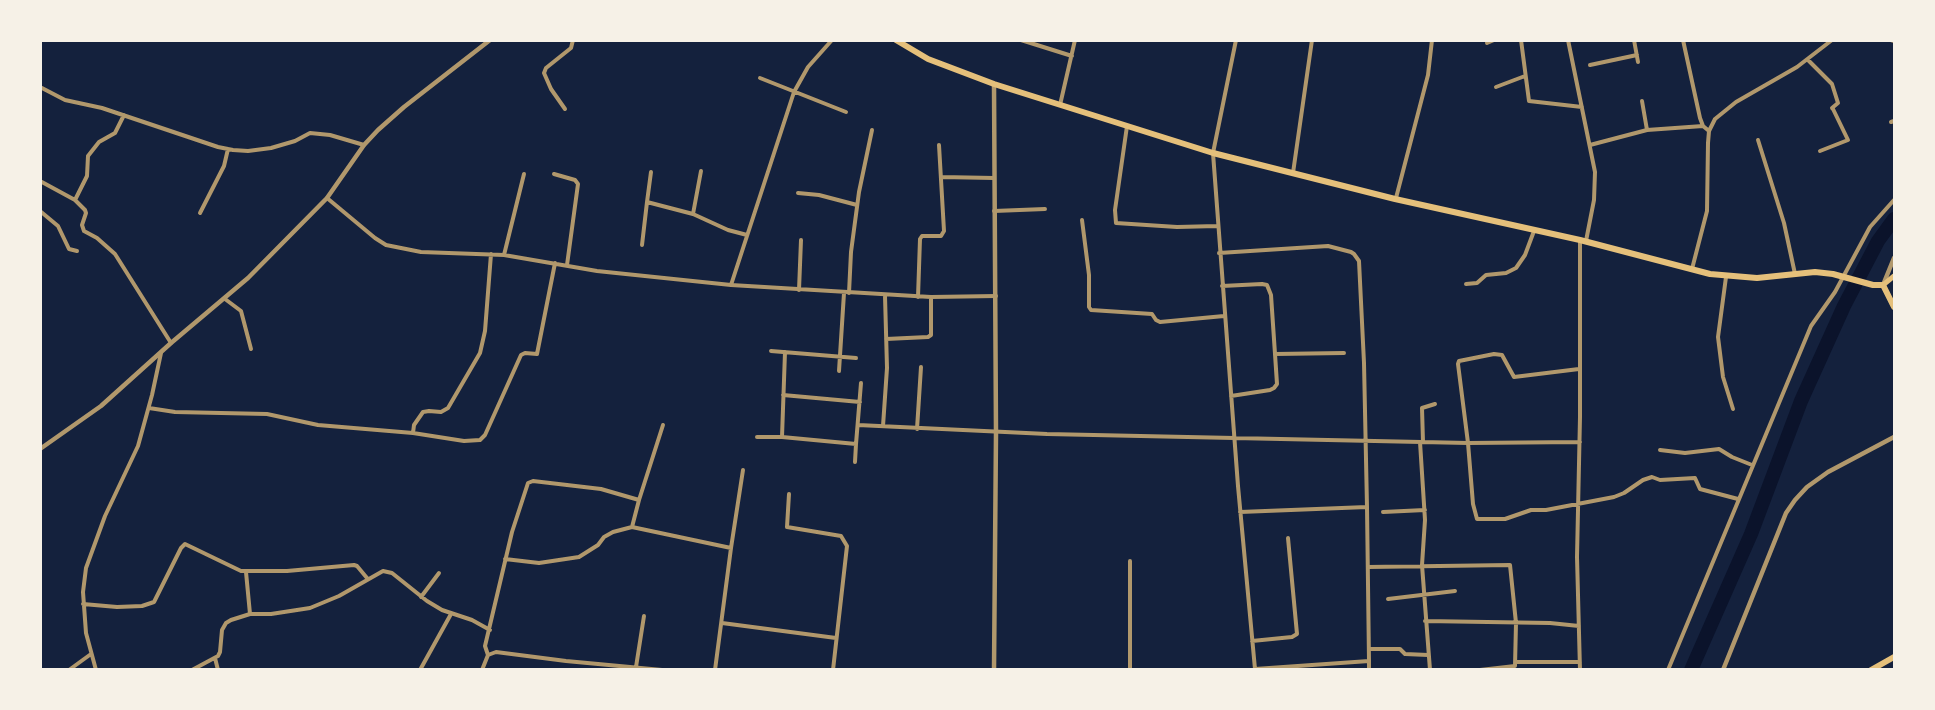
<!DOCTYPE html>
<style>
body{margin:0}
#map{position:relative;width:1935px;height:710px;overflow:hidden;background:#14213d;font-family:"Source Sans 3",sans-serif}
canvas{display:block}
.frame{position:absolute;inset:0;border:42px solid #f6f1e7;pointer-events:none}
</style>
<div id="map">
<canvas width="1935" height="710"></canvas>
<div class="frame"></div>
</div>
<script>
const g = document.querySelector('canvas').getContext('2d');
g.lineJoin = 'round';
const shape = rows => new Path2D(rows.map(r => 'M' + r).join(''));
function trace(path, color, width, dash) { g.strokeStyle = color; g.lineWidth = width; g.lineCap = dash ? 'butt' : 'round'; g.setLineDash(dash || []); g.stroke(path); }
const river = shape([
 [1691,670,1751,534,1801,401,1844,306,1878,241,1894,219]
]);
const minor = shape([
 [1021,40,1072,56],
 [1236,40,1213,153,1238,486,1255,669,1369,661,1367,507],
 [1521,40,1529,101,1582,107],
 [1568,40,1595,172,1594,200,1586,241],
 [1634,40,1638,62],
 [1683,40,1700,118,1703,126,1709,131],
 [1891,40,1894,41],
 [1487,43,1494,40],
 [1808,60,1832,84,1838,103,1832,108,1833,109,1848,140,1820,151],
 [1590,65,1637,55],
 [760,78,846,112],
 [40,87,65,100,102,108,218,147,233,150,248,151,271,148,295,141,310,133,330,135,364,145],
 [1496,87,1525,76],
 [1060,105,1075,40],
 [565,109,551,89,544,73,546,68,571,48,573,40],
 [1891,122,1894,121],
 [1127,126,1115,210,1116,223,1177,227,1217,226],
 [1647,130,1703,126],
 [1758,140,1784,223,1795,274],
 [1590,145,1647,130,1642,101],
 [1293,173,1312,40],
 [554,174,575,180,578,184,567,265],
 [941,177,994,178],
 [40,181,75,200,85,210,86,213,82,225,84,231,97,238,115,254,171,343],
 [798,193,819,195,857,205],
 [327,198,375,238,386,245,421,252,504,255,597,271,731,285,931,297,996,296],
 [1396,198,1428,75,1432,40],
 [75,200,87,176,88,156,99,142,115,133,124,115],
 [647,202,651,172],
 [40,211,58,226,69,249,77,251],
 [994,211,1045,209],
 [200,213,224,166,228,149],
 [693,214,701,171],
 [1082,220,1089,275,1089,307,1091,310,1152,314,1156,320,1160,322,1224,316],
 [1580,240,1580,417,1577,557,1580,670],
 [642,245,647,202,693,214,728,230,747,235],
 [1219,253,1328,246,1351,252,1354,254,1359,261,1364,363,1367,507,1240,512],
 [504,255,524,174],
 [1692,269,1707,211,1708,143,1709,131,1715,119,1736,102,1797,67,1832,40],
 [1726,277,1718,337,1723,377,1733,409],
 [1466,284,1477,283,1486,275,1506,273,1516,268,1525,255,1534,231],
 [731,285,794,92,808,67,832,40],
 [1222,286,1262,284,1267,285,1271,295,1275,354,1344,353],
 [799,290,801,240],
 [849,293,851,252,859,192,872,130],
 [918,297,920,239,922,236,941,236,944,231,939,145],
 [225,299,241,311,251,349],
 [886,339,928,337,931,335,931,297],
 [771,351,856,358],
 [785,352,782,437,856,444,861,383],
 [1579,369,1514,377,1502,355,1494,354,1459,361,1458,364,1468,443,1473,504,1477,519,1505,519,1531,510,1546,510,1614,497,1624,493,1643,480,1652,477,1660,480,1695,478,1700,489,1738,499],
 [839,371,844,293],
 [783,395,860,402],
 [1231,396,1270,390,1274,388,1277,384,1275,354],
 [149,408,175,412,267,414,318,425,413,433,464,441,480,440,485,435,521,355,525,353,537,354,555,263],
 [858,425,1047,434,1468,443,1580,442],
 [883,426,887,368,885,296],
 [917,429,921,367],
 [413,433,414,425,423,412,429,411,441,412,448,408,480,353,485,331,491,254],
 [757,437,782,437],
 [1420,442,1425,520,1422,565,1430,670],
 [1423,442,1422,408,1435,404],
 [1660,450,1685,453,1719,449,1732,457,1752,465],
 [855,462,856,444],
 [789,494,787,527,841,536,847,546,833,670],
 [639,500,663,425],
 [1383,512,1425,510],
 [731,548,743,470],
 [505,559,539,563,579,557,598,545,604,537,613,532,632,527],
 [1368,567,1510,565,1516,623,1515,666,1480,670],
 [246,572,250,614],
 [421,597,439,573],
 [1388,599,1455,591],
 [83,604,117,607,142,606,154,602,181,548,185,544,241,571,287,571,354,565,357,566,367,578],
 [1425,621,1550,623,1579,626],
 [722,623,836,638],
 [1252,641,1292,637,1297,634,1288,538],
 [1369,649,1400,649,1405,654,1428,655],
 [488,655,485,646,512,532,528,483,533,481,601,489,639,500,632,527,731,548,715,670],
 [215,658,218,670],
 [1369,661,1369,670],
 [1515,662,1580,662],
 [636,667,644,616],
 [69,670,91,654],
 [96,670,86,633,83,592,86,568,105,516,138,446,152,395,161,353],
 [192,670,218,656,220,652,222,630,226,623,231,620,250,614,271,614,310,608,339,596,383,571,392,573,427,601,442,610,472,620,490,630],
 [420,670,451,614],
 [482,670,488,655,496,652,566,661,662,670],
 [1130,670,1130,561],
 [1668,670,1811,326,1835,292,1870,227,1894,200]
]);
const tertiary = shape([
 [994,84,996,433,994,670],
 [1883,285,1894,258],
 [40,449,101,406,171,343,248,278,327,198,364,145,378,130,404,107,490,40],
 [1723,670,1786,513,1795,500,1807,487,1828,472,1894,437]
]);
const secondary = shape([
 [1883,285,1894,276]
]);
const trunk = shape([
 [896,40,928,59,994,84,1213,153,1395,199,1580,240,1710,274,1757,278,1815,272,1833,274,1873,285,1883,285,1894,307],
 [1871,670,1894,657]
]);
trace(river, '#0b132b', 14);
trace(minor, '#b1986c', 4);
trace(tertiary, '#b1986c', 4.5);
trace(secondary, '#e5c07b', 5);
trace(trunk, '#e5c07b', 6);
</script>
